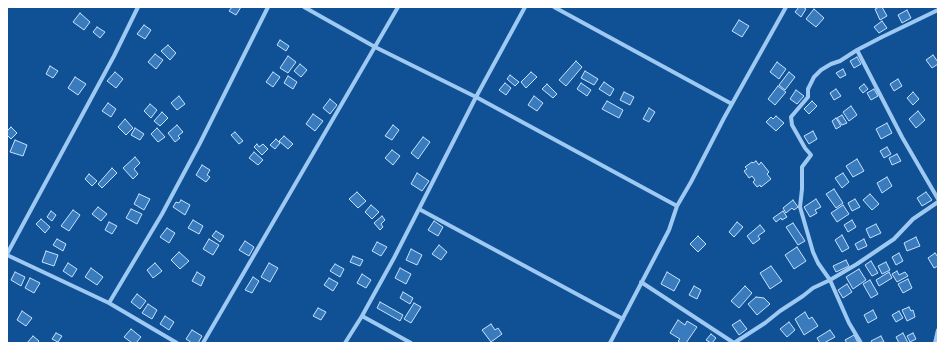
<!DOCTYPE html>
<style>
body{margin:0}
#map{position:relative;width:945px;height:350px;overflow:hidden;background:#105195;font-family:Poppins,sans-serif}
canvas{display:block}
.frame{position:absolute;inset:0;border:8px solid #fff;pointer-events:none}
</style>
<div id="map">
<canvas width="945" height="350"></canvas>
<div class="frame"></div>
</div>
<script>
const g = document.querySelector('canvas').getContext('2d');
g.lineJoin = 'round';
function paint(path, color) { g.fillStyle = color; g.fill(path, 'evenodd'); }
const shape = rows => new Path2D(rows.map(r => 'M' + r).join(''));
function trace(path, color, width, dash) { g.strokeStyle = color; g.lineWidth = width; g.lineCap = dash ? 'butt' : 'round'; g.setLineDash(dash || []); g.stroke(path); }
const building = shape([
 [232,7,241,7,236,15,229,11,232,7],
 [799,7,803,7,806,9,801,17,795,12,799,7],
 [879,7,882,7,887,16,880,20,875,9,879,7],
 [814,9,824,18,816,27,806,19,814,9],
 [907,10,911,18,902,23,898,15,907,10],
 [80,13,90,22,84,30,73,22,80,13],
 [739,20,749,26,742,37,732,31,739,20],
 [882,21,887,28,879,33,874,27,882,21],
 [144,25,151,30,145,39,137,34,144,25],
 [97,27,105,32,100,38,93,32,97,27],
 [280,40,289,46,286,51,277,45,280,40],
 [168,45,176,53,170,60,161,51,168,45],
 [155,54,163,60,156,69,148,62,155,54],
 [933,55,938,62,938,64,932,68,926,60,933,55],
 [288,56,296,62,288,73,280,68,288,56],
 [857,57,861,64,854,68,850,61,857,57],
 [576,61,582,67,566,86,559,80,576,61],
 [777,62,786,69,779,79,770,72,777,62],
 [300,64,307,70,301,77,294,71,300,64],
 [50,66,58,71,53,78,46,74,50,66],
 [843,69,846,75,840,78,836,73,843,69],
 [585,71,598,79,594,85,581,78,585,71],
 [115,72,123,79,116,88,107,81,115,72],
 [273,72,280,77,273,87,266,82,273,72],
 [531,72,537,77,526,88,521,82,531,72],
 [789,72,795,77,785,90,779,85,789,72],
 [510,75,519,82,515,86,507,79,510,75],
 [288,76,297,82,293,89,284,83,288,76],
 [75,77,86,84,78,95,68,88,75,77],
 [898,79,902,86,894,91,890,84,898,79],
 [604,82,614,89,610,96,599,89,604,82],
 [505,83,511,88,506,95,499,90,505,83],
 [581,83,591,90,587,96,577,89,581,83],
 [547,84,557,94,553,98,542,89,547,84],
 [864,84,868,89,863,93,859,88,864,84],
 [778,86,786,92,775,105,768,99,778,86],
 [836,89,841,96,834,100,830,93,836,89],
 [874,89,878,96,871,100,867,93,874,89],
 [796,90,804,96,797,104,790,99,796,90],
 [624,92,634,97,630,105,620,100,624,92],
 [913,92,919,99,913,105,907,98,913,92],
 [179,96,185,104,177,110,171,103,179,96],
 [534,96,543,103,537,111,528,105,534,96],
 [330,99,337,105,330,114,323,108,330,99],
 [607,101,623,110,619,118,602,109,607,101],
 [812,101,817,106,809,114,804,109,812,101],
 [108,103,116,109,111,117,102,111,108,103],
 [150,104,157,110,151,118,144,111,150,104],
 [851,106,857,115,849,121,843,112,851,106],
 [649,108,655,112,649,122,643,119,649,108],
 [918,111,925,120,916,128,909,119,918,111],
 [162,112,168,118,160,126,154,121,162,112],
 [313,114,323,121,315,131,306,124,313,114],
 [842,115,847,123,842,125,837,118,842,115],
 [776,116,784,123,776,131,766,122,771,117,773,119,776,116],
 [836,118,841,126,836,129,832,121,836,118],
 [125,119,133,128,126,135,118,127,125,119],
 [887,123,892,133,881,139,876,129,887,123],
 [177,125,183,132,178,136,180,138,175,142,168,133,177,125],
 [393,125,399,130,392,140,385,136,393,125],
 [11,127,17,133,11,139,7,135,7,131,11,127],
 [135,128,144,134,140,140,131,135,135,128],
 [157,128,165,137,158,142,151,134,157,128],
 [813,131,817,139,809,144,804,136,813,131],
 [235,132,243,141,239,144,231,135,235,132],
 [284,136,293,144,288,149,279,141,284,136],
 [423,137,430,142,418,159,411,153,423,137],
 [276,139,280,143,275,149,270,145,276,139],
 [15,140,27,145,23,156,10,152,15,140],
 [257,144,259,147,263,144,268,149,262,155,254,147,257,144],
 [887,147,891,154,884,158,880,151,887,147],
 [392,150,400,156,393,165,385,158,392,150],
 [254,152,263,160,258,165,249,158,254,152],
 [897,154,901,161,892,165,889,158,897,154],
 [135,157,140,163,134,169,138,174,133,179,123,168,135,157],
 [857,159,864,171,853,177,846,166,857,159],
 [756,161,759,165,761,162,769,172,767,174,771,179,761,187,760,185,757,187,753,182,755,180,752,176,749,178,744,171,747,169,745,167,752,162,753,163,756,161],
 [202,165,210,170,207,175,210,177,206,182,196,175,202,165],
 [112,168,117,173,102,188,98,184,112,168],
 [417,173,429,181,422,191,411,184,417,173],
 [843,173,849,182,842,188,835,178,843,173],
 [89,174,97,181,92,186,85,179,89,174],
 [887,177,892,186,882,193,877,183,887,177],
 [834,189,843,203,836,208,826,194,834,189],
 [357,192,366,201,358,208,349,199,357,192],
 [926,192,932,200,922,206,917,198,926,192],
 [139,194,150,199,144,210,134,204,139,194],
 [870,194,879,204,872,210,863,200,870,194],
 [816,199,821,207,815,210,817,213,810,217,804,207,816,199],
 [855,199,860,207,852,211,848,203,855,199],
 [181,200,190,205,185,215,173,207,176,202,179,203,181,200],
 [793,200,798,207,794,210,792,208,786,213,783,208,793,200],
 [371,205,379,212,372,219,365,212,371,205],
 [843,205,849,214,837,222,831,213,843,205],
 [98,207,107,214,101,221,92,214,98,207],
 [131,209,142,214,137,224,126,218,131,209],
 [73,210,80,215,69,231,61,226,73,210],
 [51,211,56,215,52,221,47,217,51,211],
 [783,211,787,217,782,220,781,218,776,222,773,218,783,211],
 [382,216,385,220,381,224,383,227,380,230,374,223,382,216],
 [41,219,50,227,45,233,36,224,41,219],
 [193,220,203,226,199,234,188,228,193,220],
 [852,220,856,227,848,232,844,225,852,220],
 [434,221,443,227,438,236,428,230,434,221],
 [109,222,117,226,112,234,105,230,109,222],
 [737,222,743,227,734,237,729,232,737,222],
 [793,223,805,241,798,245,786,227,793,223],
 [876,224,881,233,870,238,866,229,876,224],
 [760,225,765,231,758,236,760,239,753,244,747,236,760,225],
 [167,228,175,233,169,243,160,237,167,228],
 [216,231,224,236,220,242,212,236,216,231],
 [842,235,849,248,842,252,835,240,842,235],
 [698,236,706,244,698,252,690,244,698,236],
 [916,237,920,246,907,251,904,243,916,237],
 [57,239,66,244,63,251,53,245,57,239],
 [209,239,219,245,213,255,203,249,209,239],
 [864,239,867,246,858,250,855,244,864,239],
 [245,241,254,247,249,256,239,250,245,241],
 [377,242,387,247,381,256,372,251,377,242],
 [439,245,447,252,441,260,432,254,439,245],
 [797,247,806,261,794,269,785,255,797,247],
 [411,249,422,255,417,265,406,260,411,249],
 [46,251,58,255,54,266,42,262,46,251],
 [179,252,189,261,180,269,171,260,179,252],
 [899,253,903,261,896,265,892,257,899,253],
 [935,253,938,257,938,266,934,268,928,258,935,253],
 [353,256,363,260,360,266,350,262,353,256],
 [846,260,849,266,836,272,833,266,846,260],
 [871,261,878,273,872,276,865,265,871,261],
 [886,262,890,270,882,274,878,266,886,262],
 [68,263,77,269,72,277,63,271,68,263],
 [155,263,162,271,153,278,147,270,155,263],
 [269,263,278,268,270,282,261,277,269,263],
 [335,264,344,269,340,277,330,271,335,264],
 [771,266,782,281,770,289,760,273,771,266],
 [91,268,103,277,97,285,85,277,91,268],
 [400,268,411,274,406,284,395,278,400,268],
 [859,269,866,280,853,289,846,277,859,269],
 [897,271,899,275,905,272,908,276,897,282,892,274,897,271],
 [15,272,25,277,21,286,11,280,15,272],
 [197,272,205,277,201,286,192,281,197,272],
 [667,272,680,280,674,291,661,284,667,272],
 [889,272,892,278,879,286,876,280,889,272],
 [362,274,371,280,366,288,357,283,362,274],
 [253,277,259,281,252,293,245,290,253,277],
 [30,278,40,283,34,293,25,288,30,278],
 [329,278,338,283,333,291,324,285,329,278],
 [908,279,912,288,903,293,898,284,908,279],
 [870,280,878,294,871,298,863,284,870,280],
 [847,284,852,292,843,298,838,290,847,284],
 [694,286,701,290,697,299,689,295,694,286],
 [745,286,752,293,739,308,731,301,745,286],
 [403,292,413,298,410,304,400,298,403,292],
 [137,294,146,301,140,309,131,302,137,294],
 [756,297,764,298,770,304,757,315,748,304,756,297],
 [380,302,403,315,400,321,377,308,380,302],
 [414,303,421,307,411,323,404,319,414,303],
 [148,304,157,310,152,319,142,313,148,304],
 [909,307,911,311,913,310,915,317,907,321,902,310,909,307],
 [318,308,326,312,321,320,313,316,318,308],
 [873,310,877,318,868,323,864,315,873,310],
 [22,311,32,318,26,326,17,320,22,311],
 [899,311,903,318,896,322,892,315,899,311],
 [805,312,809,319,812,317,818,326,804,335,795,319,805,312],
 [165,316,174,322,169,330,160,324,165,316],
 [678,320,685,325,687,321,697,327,686,343,681,343,678,341,680,339,670,333,678,320],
 [740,320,747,329,739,335,732,325,740,320],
 [789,322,795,330,787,337,780,329,789,322],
 [491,324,495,330,498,328,502,334,491,342,482,330,491,324],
 [131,329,141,337,136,343,132,343,124,337,131,329],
 [192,330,202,336,198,343,192,343,186,339,192,330],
 [830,330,835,337,824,343,820,343,817,338,830,330],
 [56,333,62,336,58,342,52,339,56,333],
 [903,333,908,343,899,343,896,337,903,333],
 [913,333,916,339,910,342,907,336,913,333],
 [711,334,716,338,712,343,711,343,706,340,711,334],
 [854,335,858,343,847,343,845,340,854,335],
 [33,336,39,341,37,343,27,343,33,336],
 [881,336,884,342,872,343,871,341,881,336]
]);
const street = shape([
 [304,7,375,47,476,97,677,206],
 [554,7,732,104],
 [857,50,902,137,938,199],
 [419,209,623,319],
 [7,254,114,56,138,7],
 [7,255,109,303,177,343],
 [641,282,734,343],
 [109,303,162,214,200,143,268,7],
 [362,316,411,343],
 [203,343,398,7],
 [345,343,362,316,394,258,476,97,525,7],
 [610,343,669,230,677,206,691,182,724,118,786,7],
 [734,343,765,323,780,311,803,296,813,288,830,280,857,264,894,239,913,219,938,202],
 [861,343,849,323,830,280,818,263,813,252,800,207,802,189,802,167,811,155,805,148,792,125,791,117,808,97,808,89,814,77,821,70,831,64,840,61,857,50,882,37,938,10],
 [935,343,938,330]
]);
paint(building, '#397bbd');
trace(building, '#c6e2fe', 1);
trace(street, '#9ec9f3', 4);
</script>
